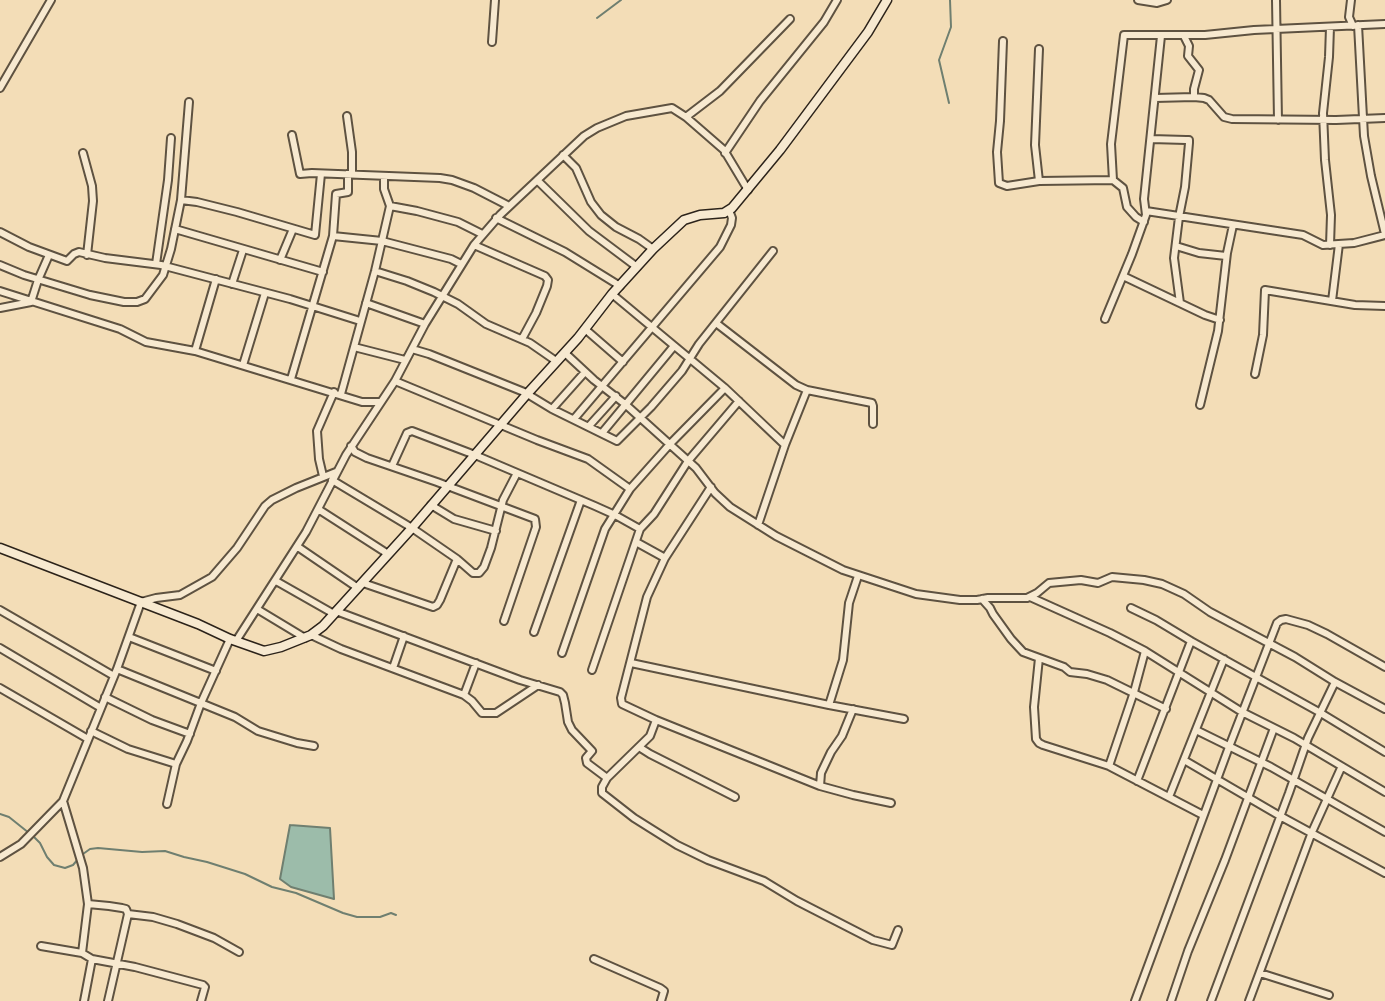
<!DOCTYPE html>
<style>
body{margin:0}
canvas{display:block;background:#f3ddb7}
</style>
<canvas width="1385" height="1001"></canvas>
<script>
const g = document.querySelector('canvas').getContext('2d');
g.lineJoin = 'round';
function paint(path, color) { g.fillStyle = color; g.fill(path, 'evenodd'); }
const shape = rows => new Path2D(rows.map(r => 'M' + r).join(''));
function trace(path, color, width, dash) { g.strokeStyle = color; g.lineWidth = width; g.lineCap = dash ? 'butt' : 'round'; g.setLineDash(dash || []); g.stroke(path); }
const water = shape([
 [290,825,330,828,334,899,291,887,280,879,290,825]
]);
const stream = shape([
 [597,18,621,0],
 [949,103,939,60,951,27,950,0],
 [0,814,9,817,29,833],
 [34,837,40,843,47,857,54,865,65,868,73,865,79,858],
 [83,854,90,849,98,848,142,852,165,851,184,857,207,862,245,874,272,887,296,893,343,913,357,917,380,917,391,913,396,915]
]);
const street = shape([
 [1138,0,1157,3,1167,0],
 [1276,0,1278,120],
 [1351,0,1349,17,1353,26],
 [1358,25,1364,136,1371,176,1385,234],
 [1184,36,1189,46,1188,56,1199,70,1194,89,1194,97],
 [1003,41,1000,121,997,152,999,183,1007,186,1039,181,1113,180,1123,188,1127,207,1136,217,1144,222],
 [492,42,495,0],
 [1039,49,1035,145,1039,181],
 [0,88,51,0],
 [1155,98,1194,97,1204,98,1209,100,1224,117,1232,119,1336,120,1385,118],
 [347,116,352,152,352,174],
 [686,117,720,91,790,19],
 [292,135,300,174,312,173,440,178,452,180,474,188,509,206],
 [1151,139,1186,140,1189,140,1189,143,1185,187,1179,217,1174,258,1180,303],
 [83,153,92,186,93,201,87,255],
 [725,153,760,101,824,22,837,0],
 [563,155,576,168,591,202,601,215,616,227,639,239,653,249],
 [537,180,589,231,637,267],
 [1113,180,1111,144,1124,35,1205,35,1254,30,1385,24],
 [181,200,197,202,237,212,315,235,321,174],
 [390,206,417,211,458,222,482,234],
 [1146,211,1303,235,1323,245,1354,243,1385,235],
 [496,218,565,252,620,286],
 [175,229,323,272],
 [0,232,29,247,67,261,74,254,79,252,105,258,161,265,290,299,360,321],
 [333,236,382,241,451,259,461,264],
 [474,245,545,276,548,280,547,286,536,313,522,339],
 [1330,245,1331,215,1325,160,1323,113,1329,57,1330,27],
 [1176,246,1199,253,1226,256],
 [280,260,293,229],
 [156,264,168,180,171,138],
 [0,265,24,275,90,295,124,302,137,302,145,299,163,275,171,249,181,200,189,102],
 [375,271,407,281,434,292,458,304,486,324,530,343,556,361],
 [1123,276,1205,315,1220,320],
 [232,284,243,250],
 [0,291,120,329,146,342,195,351,362,402,381,402],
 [612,294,725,388,785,445],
 [1332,301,1339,244],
 [366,303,425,324],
 [0,308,31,302,38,280,49,255],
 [1105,319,1132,254,1146,215,1144,199,1161,36],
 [716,323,796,385,807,390],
 [585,329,623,362],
 [354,347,405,360],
 [412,349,429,354,524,392,552,409,617,441,651,407,682,371,699,344,773,251],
 [195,351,216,279],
 [565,353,594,380,625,404,696,468,715,493,730,507,776,536,843,570,916,594,960,600,977,600,988,598,1027,598,1037,593,1049,583,1081,580,1098,583,1112,577,1144,580,1162,584,1184,594,1210,612,1295,657,1335,682,1385,709],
 [243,365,265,293],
 [1255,374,1263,335,1265,290,1355,305,1385,306],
 [291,379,333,236,336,194,348,192,348,174],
 [395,381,537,440,588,459,630,489],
 [341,394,375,271,390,206,384,189,384,176],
 [1200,405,1218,331,1227,253,1233,225],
 [552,409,585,372],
 [574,419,720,247,731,225,732,218,729,210],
 [589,426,616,396],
 [602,433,674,346],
 [351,446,355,452,367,458,437,482,535,519,536,527,504,621],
 [392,466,407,433,412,431,475,455,595,506,615,515,640,529],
 [323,476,319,459,317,431,334,392],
 [332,480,412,528,457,559,473,573,479,573,484,567,491,548,503,500,517,473],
 [711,487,665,558,647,597,621,698,622,704,656,720,820,786,853,795,891,803],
 [431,505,454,519,496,531],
 [318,509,388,554],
 [758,525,785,445,807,390,872,403,873,406,873,424],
 [636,542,665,558],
 [298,547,358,588],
 [276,581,334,614],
 [363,583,433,607,437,605,440,600,457,559],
 [1030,597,1110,633,1145,651,1242,712,1294,738,1385,792],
 [982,599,990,608,993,614,1011,639,1023,652,1064,667,1070,672,1087,674,1107,680,1166,709],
 [1131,608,1156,620,1191,641,1319,712,1385,752],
 [257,609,305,638],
 [0,610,114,676],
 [336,611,520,680,560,692,563,695,565,703,568,722,572,730,592,751,586,758,587,763,607,778,602,787,602,793,634,818,677,845,708,860,764,881,797,901,873,940,892,945,898,930],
 [534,632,581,500],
 [311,635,341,649,464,695,472,701,482,713,496,713,538,685],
 [129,637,216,671],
 [236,641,306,532,346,455,395,381,425,324,474,245,500,215,584,136,597,128,626,116,672,108,686,117,724,150,748,190],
 [0,648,101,708],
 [562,653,605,529,630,489,670,444,725,388],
 [1039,658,1034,707,1036,739,1039,743,1043,745,1109,766,1203,815],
 [631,663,829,705,904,719],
 [393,668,404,636],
 [117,669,235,717,258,731,297,743,314,746],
 [592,670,640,529,654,514,688,461,739,401],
 [0,688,88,739],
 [464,695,476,663],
 [105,697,152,720,190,734],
 [829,705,843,660,849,603,858,576],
 [1196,730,1271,767,1385,832],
 [91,731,128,749,176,764],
 [639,747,650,754,735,797],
 [1184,760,1280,816,1385,873],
 [1109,766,1134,692,1145,651],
 [607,778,650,736,656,720],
 [1137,781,1191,641],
 [820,786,821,773,831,752,842,736,853,709],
 [1169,797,1224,659],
 [63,801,83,868,88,904,82,953],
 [167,804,176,764,187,741,201,703,230,639],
 [0,857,21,844,63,801,117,669,141,602,156,598,180,595,212,577,237,548,265,506,272,500,296,488,336,472],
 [88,904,109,906,122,908,126,909,128,914,108,1001],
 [128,914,153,917,177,924,214,938,239,952],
 [41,946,82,953,92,959,135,967,203,985,205,987,201,1001],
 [594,959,660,988,664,991,661,1001],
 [1260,973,1329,995],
 [84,1001,92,959],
 [1135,1001,1229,747,1277,623,1281,620,1286,619,1308,625,1327,634,1385,667],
 [1171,1001,1188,951,1225,860,1274,728],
 [1211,1001,1289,793,1308,738,1335,682],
 [1249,1001,1312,832,1341,768]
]);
const secondary = shape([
 [0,548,198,624,230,639,264,651,281,647,311,635,323,626,412,528,527,394,578,338,612,294,653,249,684,220,700,215,724,213,732,208,780,150,868,32,887,0]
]);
paint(water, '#9cbcaa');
trace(water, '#6f7f70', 2);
trace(stream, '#6f7f70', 2);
trace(street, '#5e5241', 10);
trace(secondary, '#2c231a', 11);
trace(street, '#f7e9d0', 6);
trace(secondary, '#f7e9d0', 8);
</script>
